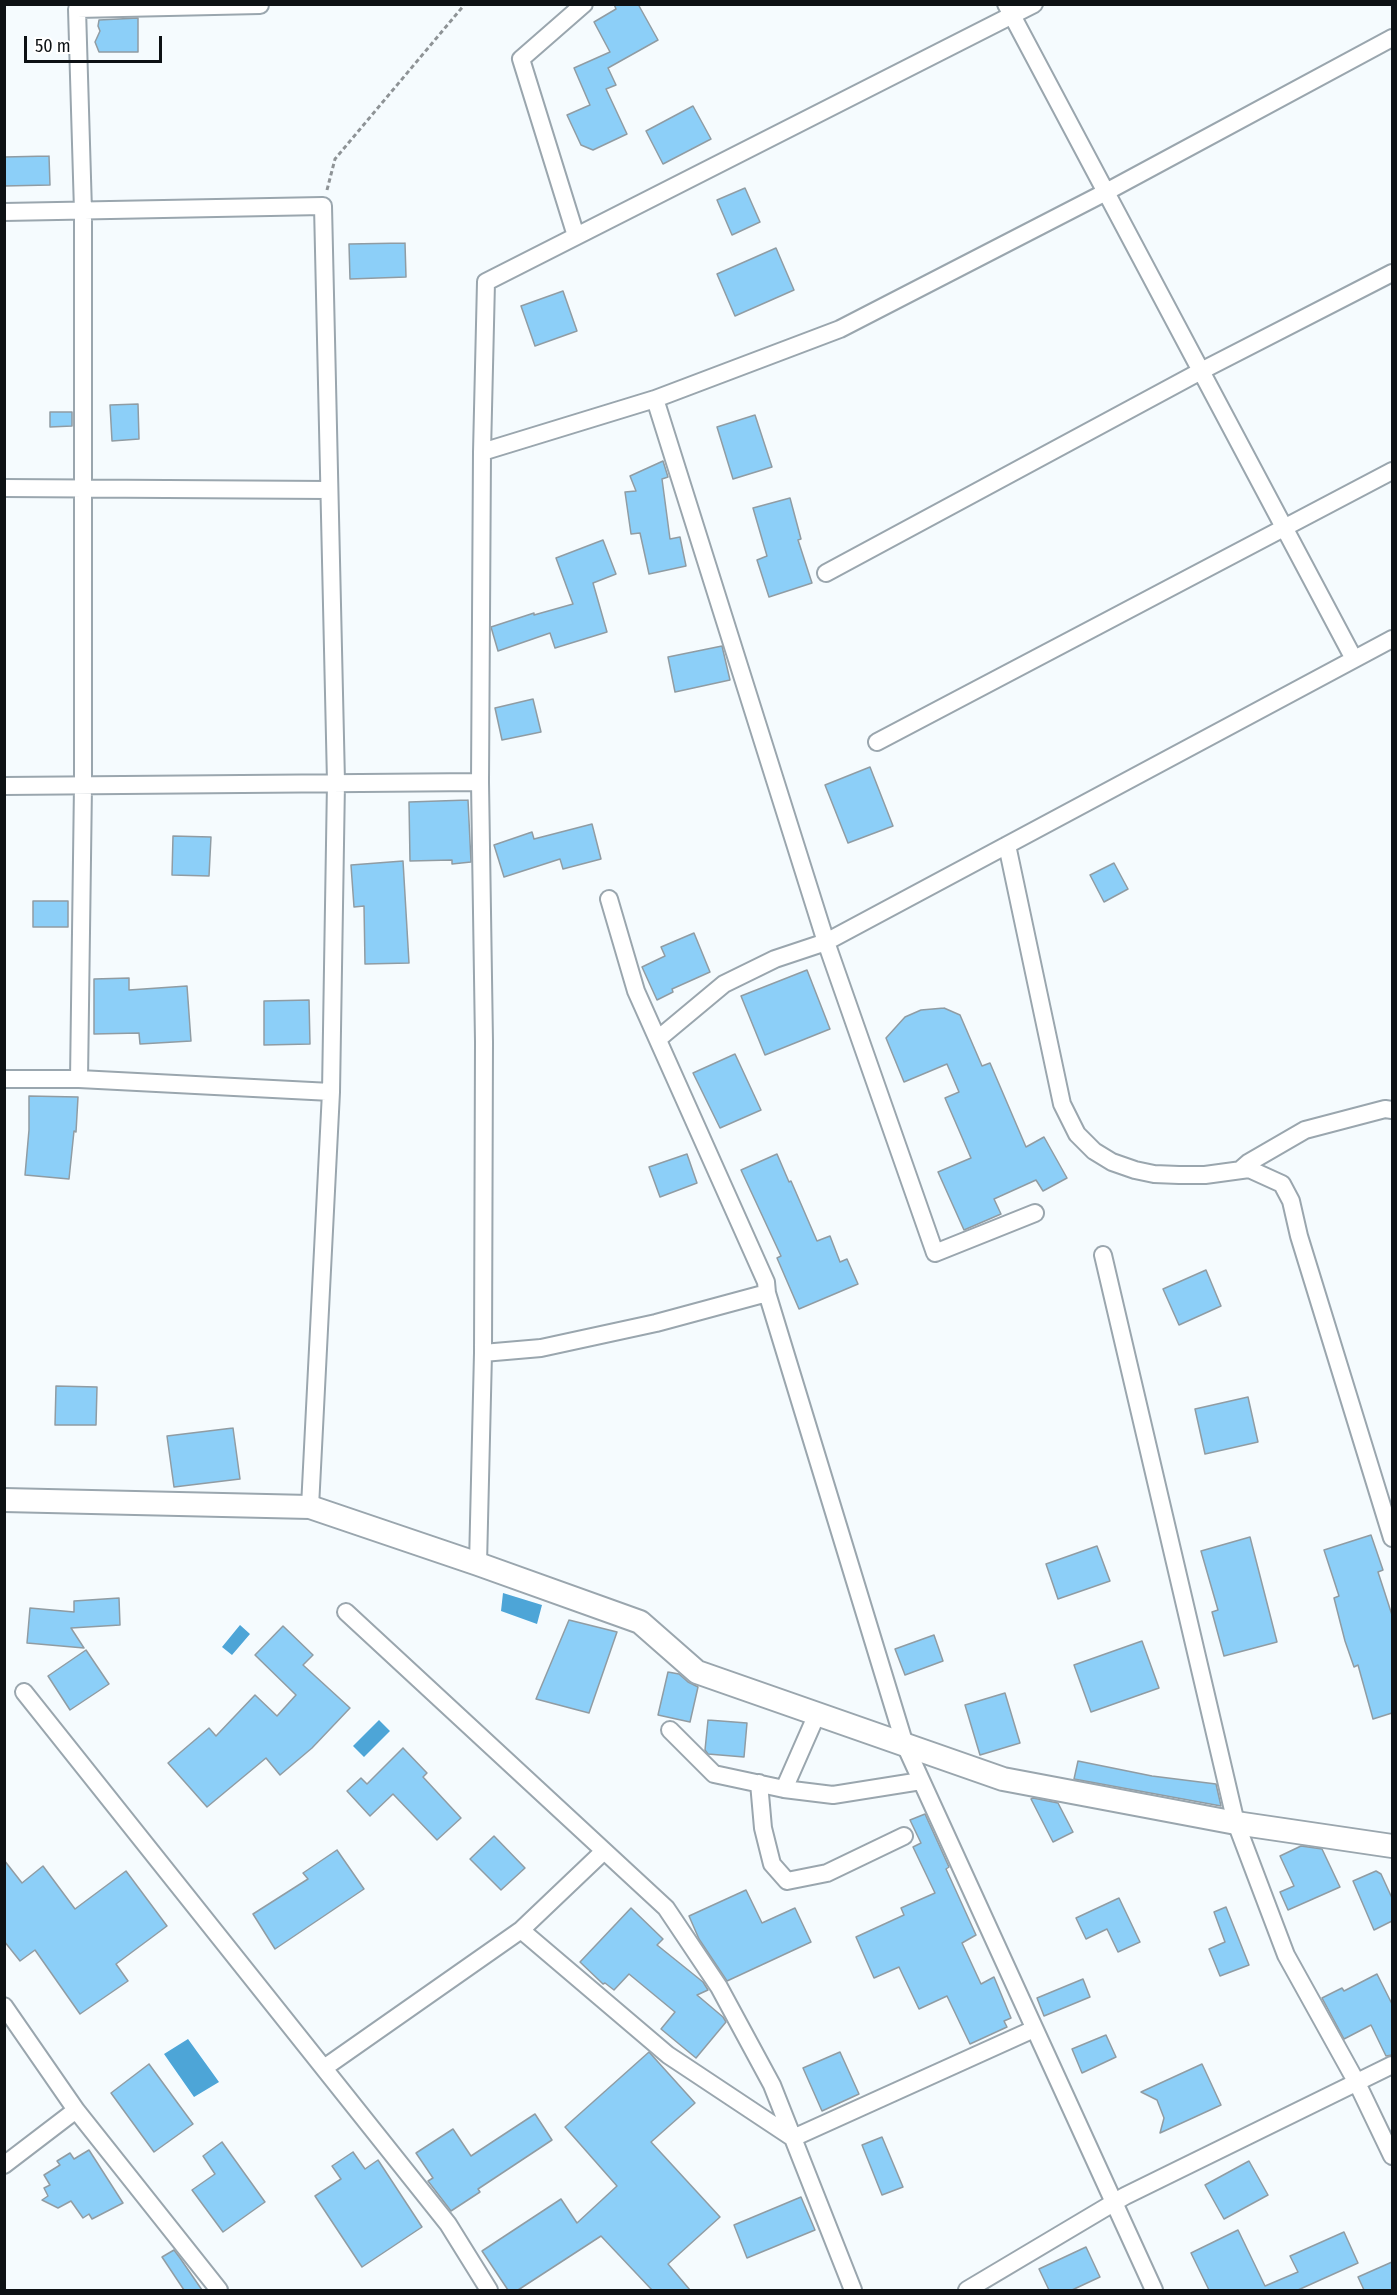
<!DOCTYPE html>
<style>
body{margin:0}
#map{position:relative;width:1397px;height:2295px;overflow:hidden;background:#f5fbfe;font-family:"Fira Sans Condensed",sans-serif}
canvas{display:block}
.frame{position:absolute;inset:0;border:6px solid #0d1114;pointer-events:none}
.scale{position:absolute;left:24px;top:36px;width:138px;height:27px;box-sizing:border-box;border:3px solid #0d1114;border-top:0;padding-left:8px;font-size:18px;line-height:21px;white-space:nowrap;color:#0d1114;-webkit-text-stroke:4px #fff;paint-order:stroke}
</style>
<div id="map">
<canvas width="1397" height="2295"></canvas>
<div class="frame"></div>
<div class="scale">50 m</div>
</div>
<script>
const g = document.querySelector('canvas').getContext('2d');
g.lineJoin = 'round';
function paint(path, color) { g.fillStyle = color; g.fill(path, 'evenodd'); }
const shape = rows => new Path2D(rows.map(r => 'M' + r).join(''));
function trace(path, color, width, dash) { g.strokeStyle = color; g.lineWidth = width; g.lineCap = dash ? 'butt' : 'round'; g.setLineDash(dash || []); g.stroke(path); }
const water = shape([
 [503,1593,542,1605,537,1624,501,1611],
 [240,1625,250,1634,232,1655,222,1647],
 [379,1720,390,1731,364,1757,353,1746],
 [188,2039,219,2082,194,2097,164,2054]
]);
const building = shape([
 [614,4,638,4,658,40,608,68,616,85,606,89,627,134,593,150,581,145,567,115,590,105,574,68,610,52,594,22,616,9,614,4],
 [138,18,138,52,99,52,95,42,100,31,98,26,99,20,138,18],
 [693,106,711,139,663,164,646,131,693,106],
 [49,156,50,185,4,186,4,157,49,156],
 [745,188,760,222,732,235,717,200,745,188],
 [405,243,406,277,350,279,349,244,405,243],
 [776,248,794,290,735,316,717,274,776,248],
 [563,291,577,331,535,346,521,306,563,291],
 [138,404,139,439,112,441,110,405,138,404],
 [50,412,72,412,72,426,50,427,50,412],
 [755,415,772,467,733,479,717,427,755,415],
 [663,461,668,477,662,479,670,539,680,537,686,566,649,574,640,533,631,534,625,492,636,491,630,476,663,461],
 [790,498,801,539,798,540,812,583,769,597,757,560,767,556,753,508,790,498],
 [603,540,616,574,593,583,607,632,555,648,550,633,498,651,491,627,534,613,534,615,573,604,556,558,603,540],
 [722,646,730,680,675,692,668,657,722,646],
 [533,699,541,732,502,740,495,708,533,699],
 [870,767,893,826,848,843,825,785,870,767],
 [468,800,471,862,452,864,452,860,410,861,409,802,468,800],
 [592,824,601,859,563,869,560,859,504,877,494,845,532,832,534,839,592,824],
 [173,836,211,837,209,876,172,875,173,836],
 [403,861,409,963,365,964,364,906,354,907,351,865,403,861],
 [1114,863,1128,889,1104,902,1090,875,1114,863],
 [33,901,68,901,68,927,33,927,33,901],
 [694,933,710,972,672,989,673,992,657,1000,642,967,665,956,661,947,694,933],
 [807,970,830,1029,765,1055,741,996,807,970],
 [129,978,129,990,187,986,191,1041,140,1044,139,1033,94,1034,94,979,129,978],
 [309,1000,310,1044,264,1045,264,1001,309,1000],
 [944,1008,960,1015,982,1066,990,1063,1026,1147,1044,1137,1067,1178,1043,1191,1036,1180,994,1199,1001,1214,964,1230,938,1172,971,1158,945,1098,959,1092,947,1064,904,1082,886,1038,905,1017,921,1010,944,1008],
 [735,1054,761,1110,720,1128,693,1073,735,1054],
 [29,1096,78,1097,76,1132,74,1131,69,1179,25,1175,29,1130,29,1096],
 [687,1154,697,1183,660,1197,649,1167,687,1154],
 [777,1154,789,1182,791,1181,817,1241,830,1236,840,1262,847,1259,858,1284,799,1309,777,1258,781,1256,741,1170,777,1154],
 [1206,1270,1221,1306,1179,1325,1163,1289,1206,1270],
 [56,1386,97,1387,96,1425,55,1425,56,1386],
 [1248,1397,1258,1442,1205,1454,1195,1409,1248,1397],
 [233,1428,240,1479,174,1487,167,1436,233,1428],
 [1371,1535,1383,1570,1378,1572,1392,1615,1392,1713,1373,1719,1358,1665,1354,1667,1345,1641,1334,1598,1339,1596,1324,1550,1371,1535],
 [1250,1537,1277,1642,1224,1656,1212,1612,1218,1610,1201,1551,1250,1537],
 [1097,1546,1110,1581,1058,1599,1046,1564,1097,1546],
 [119,1598,120,1625,71,1628,84,1648,27,1643,30,1608,74,1612,74,1601,119,1598],
 [569,1620,617,1632,589,1713,536,1699,569,1620],
 [283,1626,313,1655,303,1665,350,1708,312,1748,280,1775,266,1758,207,1807,168,1763,209,1728,216,1736,255,1695,277,1716,296,1695,255,1655,283,1626],
 [934,1635,943,1661,905,1675,895,1649,934,1635],
 [1142,1641,1159,1688,1091,1712,1074,1665,1142,1641],
 [86,1650,109,1684,70,1710,48,1676,86,1650],
 [668,1672,679,1674,688,1682,698,1687,690,1722,658,1715,668,1672],
 [1005,1693,1020,1743,980,1755,965,1705,1005,1693],
 [708,1720,747,1723,744,1757,708,1754,705,1750,708,1720],
 [403,1748,427,1773,423,1777,461,1818,437,1840,393,1794,370,1816,347,1791,361,1778,367,1784,403,1748],
 [1078,1761,1152,1776,1216,1784,1221,1806,1074,1779,1078,1761],
 [1033,1798,1058,1803,1073,1832,1053,1842,1031,1799,1033,1798],
 [925,1814,949,1867,946,1869,976,1935,962,1943,981,1984,994,1977,1011,2018,1004,2021,1007,2027,970,2044,947,1996,919,2009,899,1967,874,1978,856,1937,904,1915,901,1908,935,1893,913,1847,921,1843,910,1820,925,1814],
 [494,1836,525,1868,501,1890,470,1859,494,1836],
 [1301,1846,1322,1849,1340,1887,1288,1910,1280,1892,1294,1886,1280,1856,1301,1846],
 [337,1850,364,1889,275,1949,253,1914,308,1879,303,1873,337,1850],
 [4,1860,22,1883,43,1866,75,1909,126,1871,167,1926,116,1964,128,1981,80,2014,35,1950,20,1961,4,1941,4,1860],
 [1376,1871,1381,1874,1392,1898,1392,1921,1374,1930,1353,1881,1376,1871],
 [746,1890,762,1923,795,1908,811,1942,727,1981,699,1939,689,1916,746,1890],
 [1119,1898,1140,1942,1118,1952,1107,1929,1086,1939,1076,1918,1119,1898],
 [1226,1907,1249,1965,1220,1976,1209,1949,1225,1942,1214,1912,1226,1907],
 [631,1908,663,1939,657,1945,703,1982,708,1990,697,1995,723,2017,726,2022,696,2058,661,2029,675,2012,629,1974,614,1990,605,1983,603,1984,580,1962,631,1908],
 [1377,1974,1392,2004,1392,2055,1386,2056,1371,2025,1344,2039,1322,1998,1342,1988,1344,1991,1377,1974],
 [1083,1979,1090,1997,1044,2016,1037,1998,1083,1979],
 [1106,2035,1116,2057,1082,2073,1072,2049,1106,2035],
 [649,2052,695,2103,651,2142,720,2217,668,2264,690,2290,652,2290,601,2236,518,2290,508,2290,482,2251,561,2199,577,2223,617,2186,565,2127,649,2052],
 [840,2052,859,2094,822,2111,803,2068,840,2052],
 [149,2064,193,2124,154,2152,111,2093,149,2064],
 [1202,2064,1221,2105,1160,2133,1164,2118,1157,2100,1141,2092,1202,2064],
 [535,2114,552,2140,478,2189,480,2192,451,2211,428,2181,433,2178,416,2153,453,2129,471,2156,535,2114],
 [882,2137,903,2187,882,2195,862,2145,882,2137],
 [222,2142,265,2202,223,2232,192,2190,215,2174,203,2156,222,2142],
 [89,2150,123,2203,92,2219,89,2214,83,2218,71,2201,58,2208,42,2200,48,2196,44,2188,50,2185,44,2175,60,2165,57,2161,70,2153,74,2159,89,2150],
 [353,2152,365,2169,378,2160,422,2227,362,2267,315,2196,341,2179,332,2166,353,2152],
 [1249,2161,1268,2195,1224,2219,1205,2185,1249,2161],
 [801,2197,815,2230,747,2258,734,2225,801,2197],
 [1238,2230,1265,2286,1298,2272,1290,2256,1344,2232,1358,2263,1298,2290,1209,2290,1191,2253,1238,2230],
 [1086,2247,1100,2277,1072,2290,1049,2290,1039,2269,1086,2247],
 [174,2250,180,2258,202,2290,184,2290,162,2257,174,2250],
 [1392,2262,1392,2290,1364,2290,1358,2277,1392,2262]
]);
const path = shape([
 [327,190,335,159,465,4]
]);
const street = shape([
 [1006,4,1354,659],
 [4,212,323,206,336,782,331,1092,310,1507],
 [576,236,521,59,584,4],
 [655,399,826,942,935,1253,1035,1213],
 [482,452,655,399,840,329,1106,192,1392,38],
 [4,488,329,490],
 [826,573,1201,371,1392,273],
 [877,742,1392,471],
 [4,786,480,782],
 [1007,845,1062,1104,1077,1134,1094,1151,1112,1162,1135,1170,1154,1174,1179,1175,1205,1175,1249,1169,1282,1184,1291,1201,1299,1236,1392,1538],
 [609,899,636,991,766,1282,767,1293,905,1745,1154,2290],
 [658,1039,724,984,775,959,826,942,1392,639],
 [4,1079,79,1079,331,1092],
 [79,1079,83,785,83,211,77,9,260,5],
 [1240,1170,1248,1163,1305,1130,1385,1109,1392,1110],
 [1103,1255,1236,1823,1286,1955,1357,2083,1392,2156],
 [483,1353,541,1348,656,1323,767,1293],
 [478,1564,483,1353,484,1042,480,782,482,452,486,282,1034,4],
 [346,1612,666,1908,719,1987,772,2085,853,2290],
 [24,1692,448,2224,489,2290],
 [670,1730,714,1774,784,1789,833,1795,921,1781],
 [759,1783,763,1828,772,1864,787,1881,827,1873,904,1836],
 [784,1789,817,1714],
 [604,1851,521,1930,668,2055,793,2138,1034,2029],
 [4,2006,76,2110,4,2165],
 [324,2068,521,1930],
 [76,2110,219,2290],
 [967,2290,1125,2196,1392,2065]
]);
const secondary = shape([
 [4,1500,310,1507,478,1564,640,1622,697,1672,1003,1779,1236,1823,1392,1846]
]);
paint(water, '#4da5d7');
paint(building, '#8ccff8');
trace(building, '#909ca3', 1.5);
trace(street, '#9aa6ae', 20);
trace(secondary, '#9aa6ae', 26);
trace(path, '#8e9396', 3, [4.5, 3]);
trace(street, '#fff', 16);
trace(secondary, '#fff', 22);
</script>
